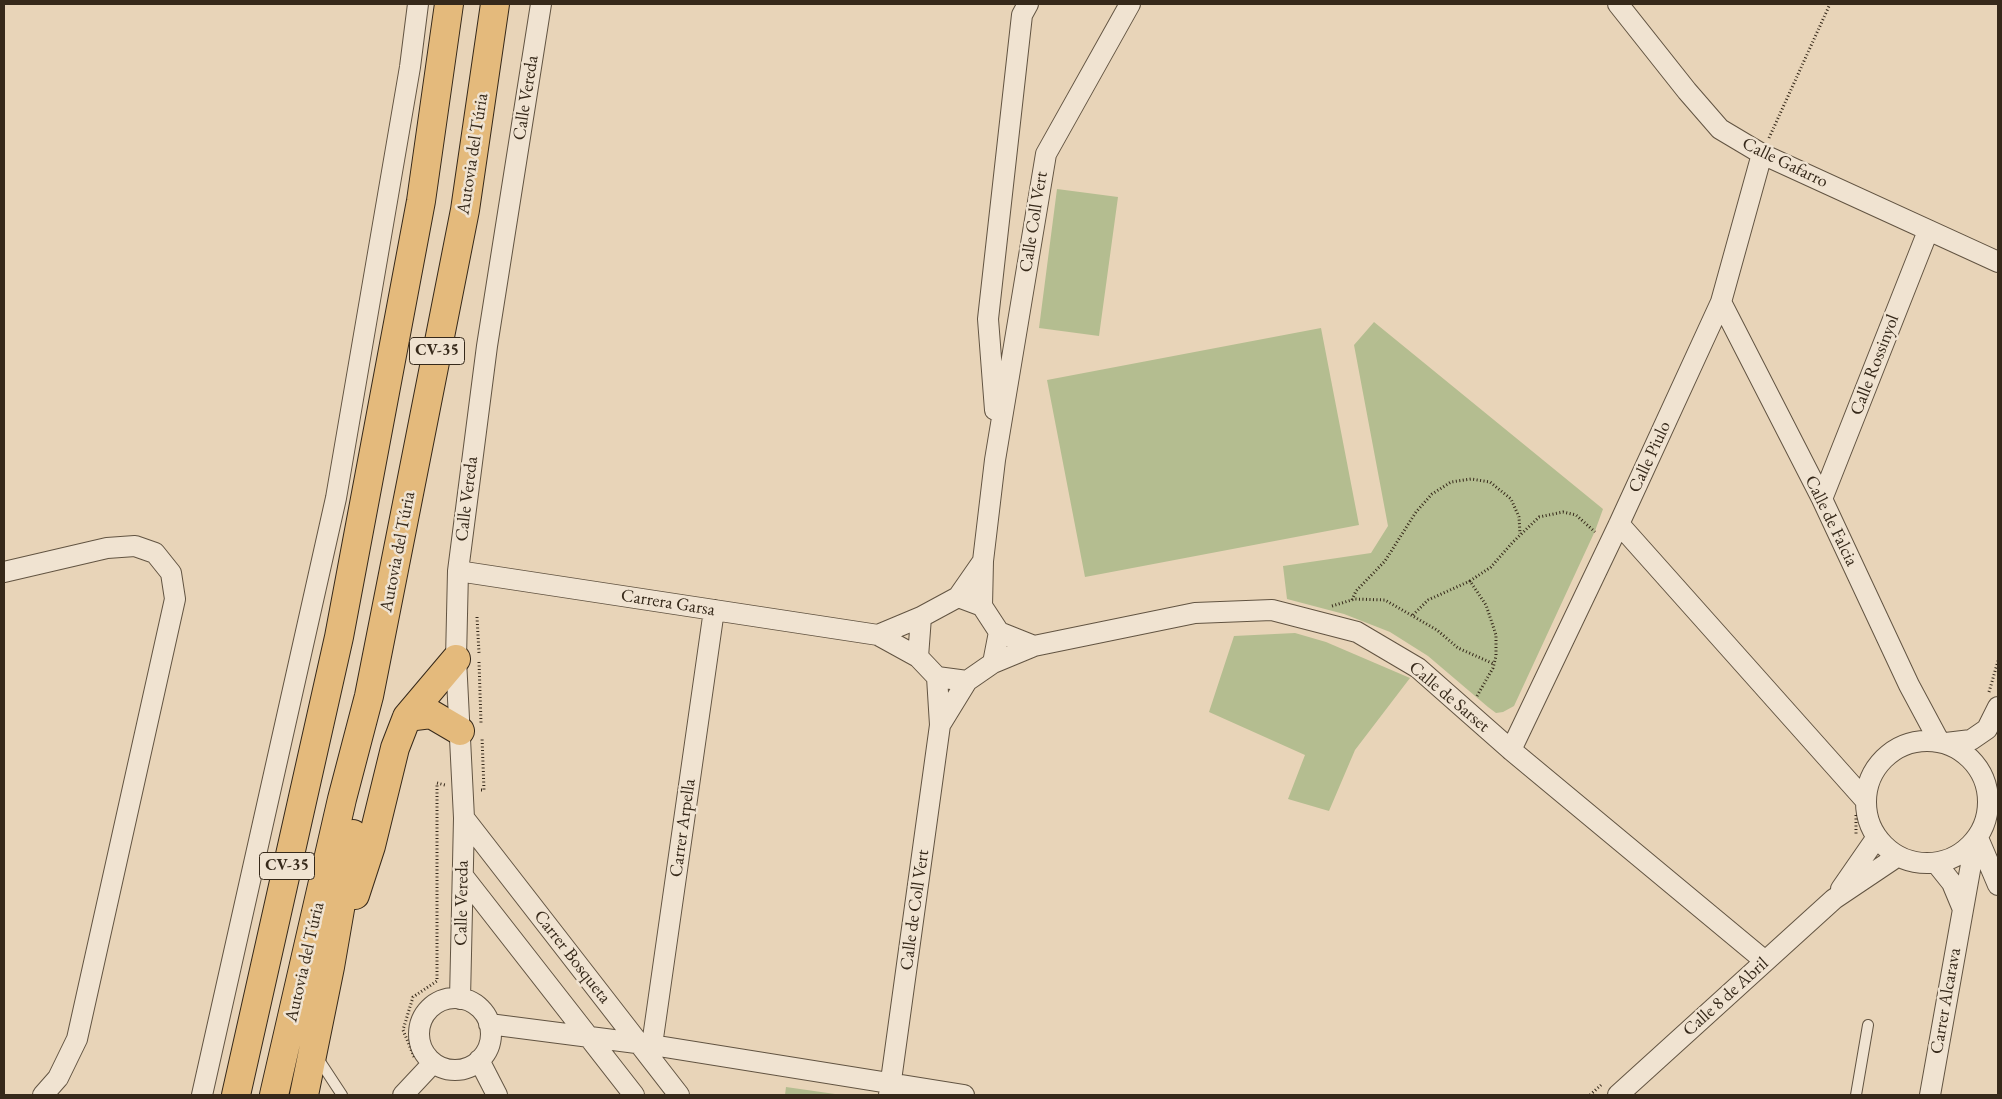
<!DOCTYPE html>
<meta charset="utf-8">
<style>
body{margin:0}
#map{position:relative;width:2002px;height:1099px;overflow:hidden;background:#e8d4b8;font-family:"EB Garamond",serif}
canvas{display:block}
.frame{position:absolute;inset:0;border:5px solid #36291a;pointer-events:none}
</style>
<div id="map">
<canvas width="2002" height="1099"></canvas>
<div class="frame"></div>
</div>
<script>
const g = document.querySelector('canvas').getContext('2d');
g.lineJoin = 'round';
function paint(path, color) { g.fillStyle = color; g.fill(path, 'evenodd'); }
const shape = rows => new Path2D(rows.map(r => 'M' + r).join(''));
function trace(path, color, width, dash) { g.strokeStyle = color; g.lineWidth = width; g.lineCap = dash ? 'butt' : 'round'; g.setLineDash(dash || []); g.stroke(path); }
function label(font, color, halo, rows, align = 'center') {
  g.font = font + ' "EB Garamond",serif'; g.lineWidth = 5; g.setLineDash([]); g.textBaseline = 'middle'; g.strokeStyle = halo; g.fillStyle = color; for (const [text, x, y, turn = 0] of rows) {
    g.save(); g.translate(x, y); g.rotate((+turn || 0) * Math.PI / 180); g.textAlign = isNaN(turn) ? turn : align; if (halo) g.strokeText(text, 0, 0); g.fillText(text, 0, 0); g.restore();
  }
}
const green = shape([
 [1057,189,1118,197,1099,336,1039,328],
 [1374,322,1603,509,1595,531,1514,706,1503,712,1496,713,1488,707,1428,656,1390,632,1344,614,1287,599,1283,566,1371,553,1388,526,1354,345],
 [1321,328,1359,525,1085,577,1047,380],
 [1295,633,1326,642,1410,678,1355,750,1329,811,1288,799,1305,755,1209,712,1234,636],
 [786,1087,842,1095,785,1095]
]);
const path = shape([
 [1769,138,1830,4],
 [1352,600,1356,591,1385,561,1416,512,1432,494,1451,482,1471,479,1490,482,1511,499,1519,517,1520,534],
 [1332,606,1355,599,1385,600,1437,630,1458,648,1494,664],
 [1413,615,1428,600,1470,581],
 [477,617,479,653],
 [479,662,481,723],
 [1989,692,1998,661],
 [1477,696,1493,668,1496,656,1496,635,1486,605,1470,581,1491,567,1513,542,1539,517,1563,512,1576,515,1595,532],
 [481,790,484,790,482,737],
 [1856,815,1856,834],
 [414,1057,403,1030,413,997,437,981,437,783,445,785],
 [1590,1095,1601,1085]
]);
const lane = shape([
 [317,1057,342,1095],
 [1856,1095,1868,1025]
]);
const street = shape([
 [1618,4,1687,91,1720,129,1762,154,1998,262],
 [1721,302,1822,499,1909,685,1939,741],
 [995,410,988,319,1022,15,1028,4],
 [1822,499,1928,231],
 [1619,524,1866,801],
 [983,561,995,460,1046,154,1130,4],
 [458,571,878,635],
 [4,572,107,548,135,546,155,553,171,573,175,599,77,1039,58,1078,43,1095],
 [958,597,983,561,982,606],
 [1034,646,1195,613,1272,610,1357,632,1418,668,1511,750,1765,961],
 [918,657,921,617,958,597,982,606,999,632,993,663,967,681,937,677,918,657,878,635,921,617],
 [993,663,1034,646,999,632],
 [937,677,940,725,967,681],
 '1866 802a61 61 0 1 1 122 0a61 61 0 1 1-122 0Z',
 [1946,743,1971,740,1987,729,1998,707],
 [1511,750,1619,524,1721,302,1762,154],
 [464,818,679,1095],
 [1978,838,1998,885],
 [1936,863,1952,883,1962,907],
 [463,876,634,1095],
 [1841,889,1877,837],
 '419 1034a36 36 0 1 1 72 0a36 36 0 1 1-72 0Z',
 [460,999,464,818,456,659,458,571,487,346,541,4],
 [489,1024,652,1045,964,1095],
 [652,1045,714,610],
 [479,1060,497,1095],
 [202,1095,336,498,410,67,418,4],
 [403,1095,433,1063],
 [889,1095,940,725],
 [1618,1095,1834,899,1898,856],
 [1930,1095,1975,842]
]);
const highway = shape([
 [407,717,431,714,460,731],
 [355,895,371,846,395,748,407,717,456,659],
 [236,1095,339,637,421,201,449,4],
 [274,1095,342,799,369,696,465,210,495,4],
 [304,1095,330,967,353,834]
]);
const shields = [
 [437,351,55],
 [287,866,55]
];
const shieldNames = [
 ["CV-35",437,351],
 ["CV-35",287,866]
];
const streetNames = [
 ["Calle Vereda",526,98,-81],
 ["Autovia del Túria",473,154,-81],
 ["Calle Gafarro",1785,163,26],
 ["Calle Coll Vert",1034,222,-81],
 ["Calle Rossinyol",1875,365,-69],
 ["Calle Piulo",1650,457,-65],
 ["Calle Vereda",467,499,-83],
 ["Calle de Falcia",1831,521,64],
 ["Autovia del Túria",398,552,-79],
 ["Carrera Garsa",668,603,9],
 ["Calle de Sarset",1449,697,40],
 ["Carrer Arpella",683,828,-82],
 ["Calle Vereda",462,903,-89],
 ["Calle de Coll Vert",915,910,-82],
 ["Carrer Bosqueta",572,957,52],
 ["Autovia del Túria",305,962,-77],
 ["Calle 8 de Abril",1726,997,-42],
 ["Carrer Alcarava",1946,1001,-80]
];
paint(green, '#b4bd90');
trace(lane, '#625442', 12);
trace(street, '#625442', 22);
trace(highway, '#36291a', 30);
trace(path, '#36291a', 3, [1, 2.5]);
trace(lane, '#f0e3d1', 10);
trace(street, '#f0e3d1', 20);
trace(highway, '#e4ba7c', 28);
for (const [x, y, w] of shields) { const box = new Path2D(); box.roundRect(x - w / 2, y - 13.5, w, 27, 4); g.fillStyle = '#f0e3d1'; g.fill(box); trace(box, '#36291a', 1); }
label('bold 16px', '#36291a', null, shieldNames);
label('18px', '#36291a', '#f0e3d1', streetNames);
</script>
